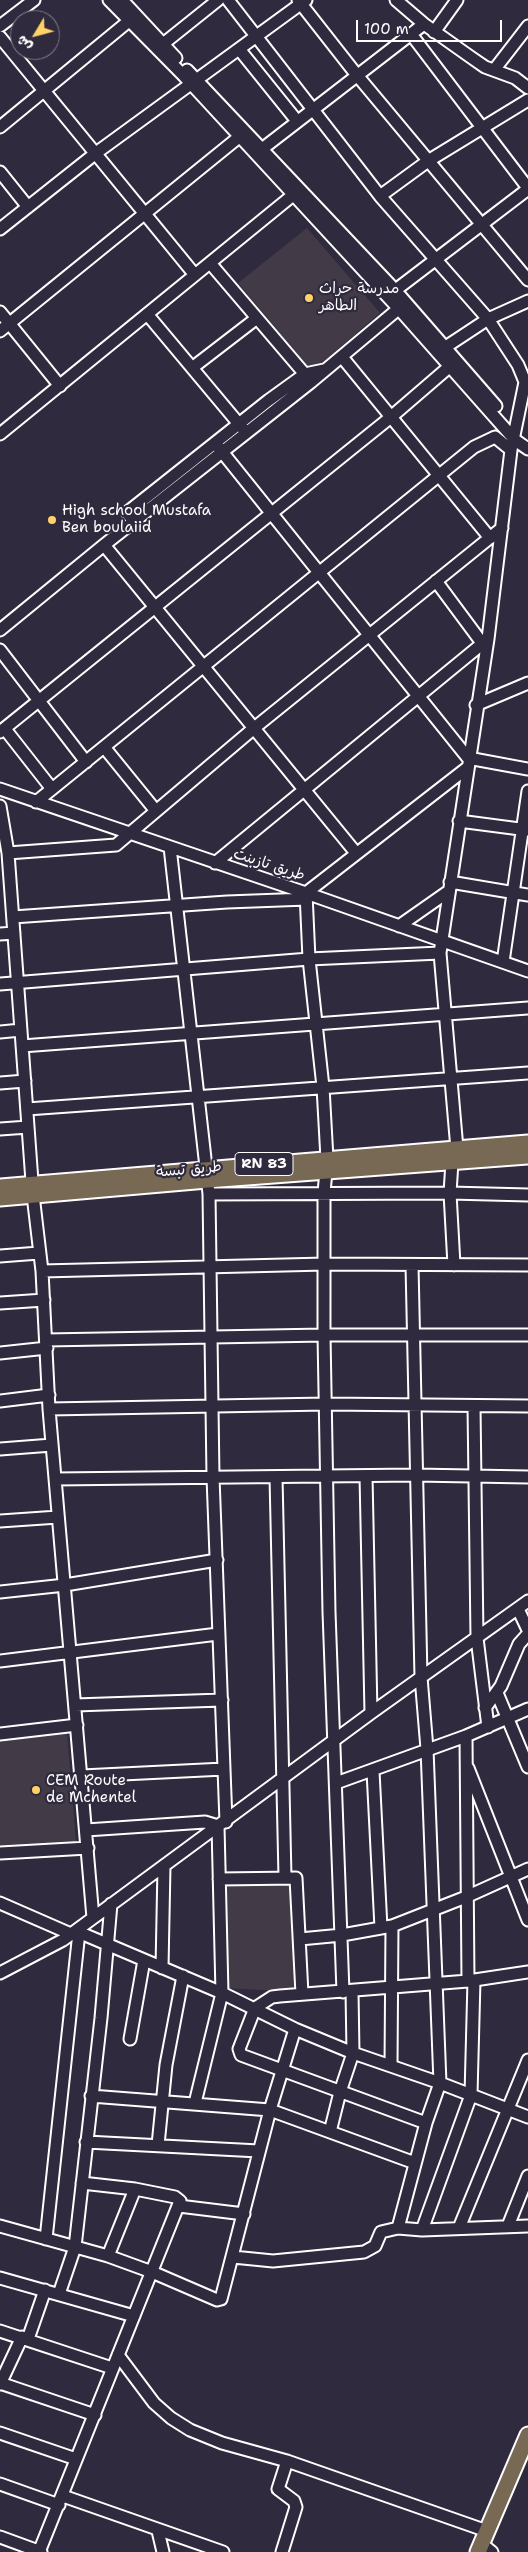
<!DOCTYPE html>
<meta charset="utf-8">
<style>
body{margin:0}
#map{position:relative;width:528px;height:2552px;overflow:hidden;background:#2f2a3d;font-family:"Shantell Sans","Playpen Sans Arabic",sans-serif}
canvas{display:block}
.north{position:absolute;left:10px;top:10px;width:50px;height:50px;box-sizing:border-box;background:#2f2a3d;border:1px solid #827f8b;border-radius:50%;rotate:233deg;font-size:14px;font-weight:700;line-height:20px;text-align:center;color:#fff}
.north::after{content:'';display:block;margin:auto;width:18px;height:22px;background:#ffd166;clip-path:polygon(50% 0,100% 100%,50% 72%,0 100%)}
.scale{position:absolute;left:356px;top:20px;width:146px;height:22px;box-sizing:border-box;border:2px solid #fff;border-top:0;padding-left:6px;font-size:15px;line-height:18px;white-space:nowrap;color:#fff;-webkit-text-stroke:4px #2f2a3d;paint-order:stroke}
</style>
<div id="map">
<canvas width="528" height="2552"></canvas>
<div class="north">ش</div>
<div class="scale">100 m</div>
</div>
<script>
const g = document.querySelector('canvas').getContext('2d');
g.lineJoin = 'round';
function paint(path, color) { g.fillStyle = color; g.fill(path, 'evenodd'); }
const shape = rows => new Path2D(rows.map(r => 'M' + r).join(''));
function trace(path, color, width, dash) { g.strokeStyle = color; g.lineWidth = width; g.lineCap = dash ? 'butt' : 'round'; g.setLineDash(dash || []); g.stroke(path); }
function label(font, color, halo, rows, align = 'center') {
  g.font = font + ' "Shantell Sans","Playpen Sans Arabic",sans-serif'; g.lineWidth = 4.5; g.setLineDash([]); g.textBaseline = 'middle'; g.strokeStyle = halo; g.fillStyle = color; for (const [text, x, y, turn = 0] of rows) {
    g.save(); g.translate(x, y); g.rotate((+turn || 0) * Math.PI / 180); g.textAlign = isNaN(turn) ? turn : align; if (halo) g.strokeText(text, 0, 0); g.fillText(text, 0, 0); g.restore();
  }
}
const built = shape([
 [307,228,380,313,312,371,238,283],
 [67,1732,76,1841,0,1847,0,1738],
 [224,1882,293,1882,296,1992,226,1988]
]);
const minor = shape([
 [109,0,184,76,399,309,515,440,528,449],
 [122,0,176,58],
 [228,0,380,196,488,319,518,365,525,382,511,450,488,639,440,953,457,1149,452,1162,450,1193,454,1265],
 [298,0,356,74,528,280],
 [396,0,424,24,472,58,485,67,515,78,528,88],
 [0,26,34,0],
 [434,32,457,0],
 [411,34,528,188],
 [0,37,195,275],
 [163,44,218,0],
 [239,49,297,121],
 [187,70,395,290,496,406],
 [494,70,528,26],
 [0,127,135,16],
 [262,149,424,24],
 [0,172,28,207],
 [380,196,428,161,528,100],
 [0,229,96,153,306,0],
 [210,263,309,379],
 [389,295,528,189],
 [0,312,60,386],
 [147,314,244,430],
 [0,331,244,133],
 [441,350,488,319,528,301],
 [342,357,490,538],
 [192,368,257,318],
 [0,434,298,191],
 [215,443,468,758,528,769],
 [134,522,128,514,129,511,269,400,305,374,324,370],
 [104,545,356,853],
 [436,581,482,643],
 [0,630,104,545,311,382,403,305],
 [0,650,86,762],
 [476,705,528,683],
 [5,729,52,789],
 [0,732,391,417,456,361],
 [104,747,156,811],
 [0,789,306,893,528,971],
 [36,802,474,447,495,437,511,450],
 [0,806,8,853,33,1195,42,1271,49,1409,93,1918,63,1940,0,1973],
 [459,821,528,830],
 [170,847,209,1194,213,1477,226,1822],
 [8,853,116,845,253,729,502,528],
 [215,863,488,639],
 [450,882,528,895],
 [13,917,227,902,307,899],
 [399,926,449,891],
 [0,934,14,933],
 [503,962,528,791],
 [0,984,309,959,440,953],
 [0,1032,21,1030],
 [22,1046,528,1008],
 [0,1083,25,1081],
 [27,1109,528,1073],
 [0,1129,28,1127],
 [209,1194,450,1193,528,1195],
 [0,1256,39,1253],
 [42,1271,325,1264,528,1265],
 [0,1303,44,1300],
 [46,1340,324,1335,528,1335],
 [0,1353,47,1348],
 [0,1401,49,1395],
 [474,1406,477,1638,488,1727],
 [49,1409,326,1404,528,1406],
 [0,1449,52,1445],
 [366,1476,371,1713],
 [276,1477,285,1877],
 [55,1479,415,1475,528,1477],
 [0,1521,58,1517],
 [0,1592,65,1585,217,1560],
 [518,1609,528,1630],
 [0,1661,218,1634],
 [497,1693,528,1767],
 [75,1705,222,1700],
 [485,1708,501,1686,519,1644,528,1634],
 [0,1734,77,1725],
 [466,1736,468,1981],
 [468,1768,528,1920],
 [373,1771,381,1928],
 [82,1776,224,1769],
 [336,1783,466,1736,528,1709],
 [86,1830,205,1822,218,1826,222,1993,195,2103],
 [0,1853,88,1848],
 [219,1879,296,1878,302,1994],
 [0,1903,71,1934],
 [93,1918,371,1713,528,1601],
 [76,1931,222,1993,295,2029,353,2053,440,2083,528,2117],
 [300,1939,342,1935,392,1926,466,1897,528,1869],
 [162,1968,164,1866],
 [343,1992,329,1612,324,1335,324,1193,327,1159,323,1087,309,959,306,893,467,768],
 [130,2039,144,1960],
 [391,2066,392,1926],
 [91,2096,270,2110,415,2163],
 [426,2123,241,2055,239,2049,255,2008,272,1997,280,1996,468,1981,528,1972],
 [330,2132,340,2092,353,2053,352,1991],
 [86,2142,259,2151],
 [158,2145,166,2065,183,1976],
 [179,2206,244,2214],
 [0,2226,108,2256,152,2272,217,2300,221,2299,270,2110,295,2029],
 [508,2226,528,2176],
 [398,2228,426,2123,440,2083,427,1749,421,1677,412,1265],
 [459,2228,528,2060],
 [422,2230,471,2095,474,1980],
 [46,2239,79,1932],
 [108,2256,135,2189],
 [233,2257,273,2261,364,2252,375,2246,381,2232,398,2228,422,2230,528,2226],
 [0,2278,134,2316],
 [59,2294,75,2247,101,2018,111,1904],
 [0,2331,112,2368],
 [28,2339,45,2290],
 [118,2355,154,2403,171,2418,190,2430,222,2443,287,2461,487,2531],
 [0,2383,95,2415],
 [0,2384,22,2337],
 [0,2433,76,2459],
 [0,2484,59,2505],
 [63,2496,223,2552],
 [158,2531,163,2552],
 [0,2537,41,2552],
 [482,2544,492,2552],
 [39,2552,180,2201,175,2197,135,2189,82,2183],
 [282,2552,296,2507,294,2501,278,2489,287,2461]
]);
const major = shape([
 [0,1187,528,1143],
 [0,1198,207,1180,528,1156],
 [478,2552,528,2435]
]);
const markers = [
 [309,298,5,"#ffd166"],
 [52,520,5,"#ffd166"],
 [36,1790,5,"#ffd166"]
];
const shields = [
 [264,1164,58]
];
const shieldNames = [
 ["RN 83",264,1164]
];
const poiNames = [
 ["مدرسة حراث",319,289],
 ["الطاهر",319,306],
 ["High school Mustafa",62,511],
 ["Ben boulaiid",62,528],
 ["CEM Route",46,1781],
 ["de Mchentel",46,1798]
];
const streetNames = [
 ["طريق تازبنت",269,865,18],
 ["طريق تبسة",189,1170,-5]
];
paint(built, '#423a46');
trace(minor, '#fff', 15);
trace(major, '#fff', 19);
trace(minor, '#2f2a3d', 11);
trace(major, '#776954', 15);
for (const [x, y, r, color] of markers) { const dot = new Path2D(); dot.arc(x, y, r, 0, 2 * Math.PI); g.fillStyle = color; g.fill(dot); trace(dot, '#2f2a3d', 2); }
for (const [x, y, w] of shields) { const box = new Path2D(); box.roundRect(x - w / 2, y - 11.5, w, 23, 4); g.fillStyle = '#2f2a3d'; g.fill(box); trace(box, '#fff', 1); }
label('bold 14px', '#fff', null, shieldNames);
label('15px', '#fff', '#2f2a3d', poiNames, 'left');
label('15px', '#fff', '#2f2a3d', streetNames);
</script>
